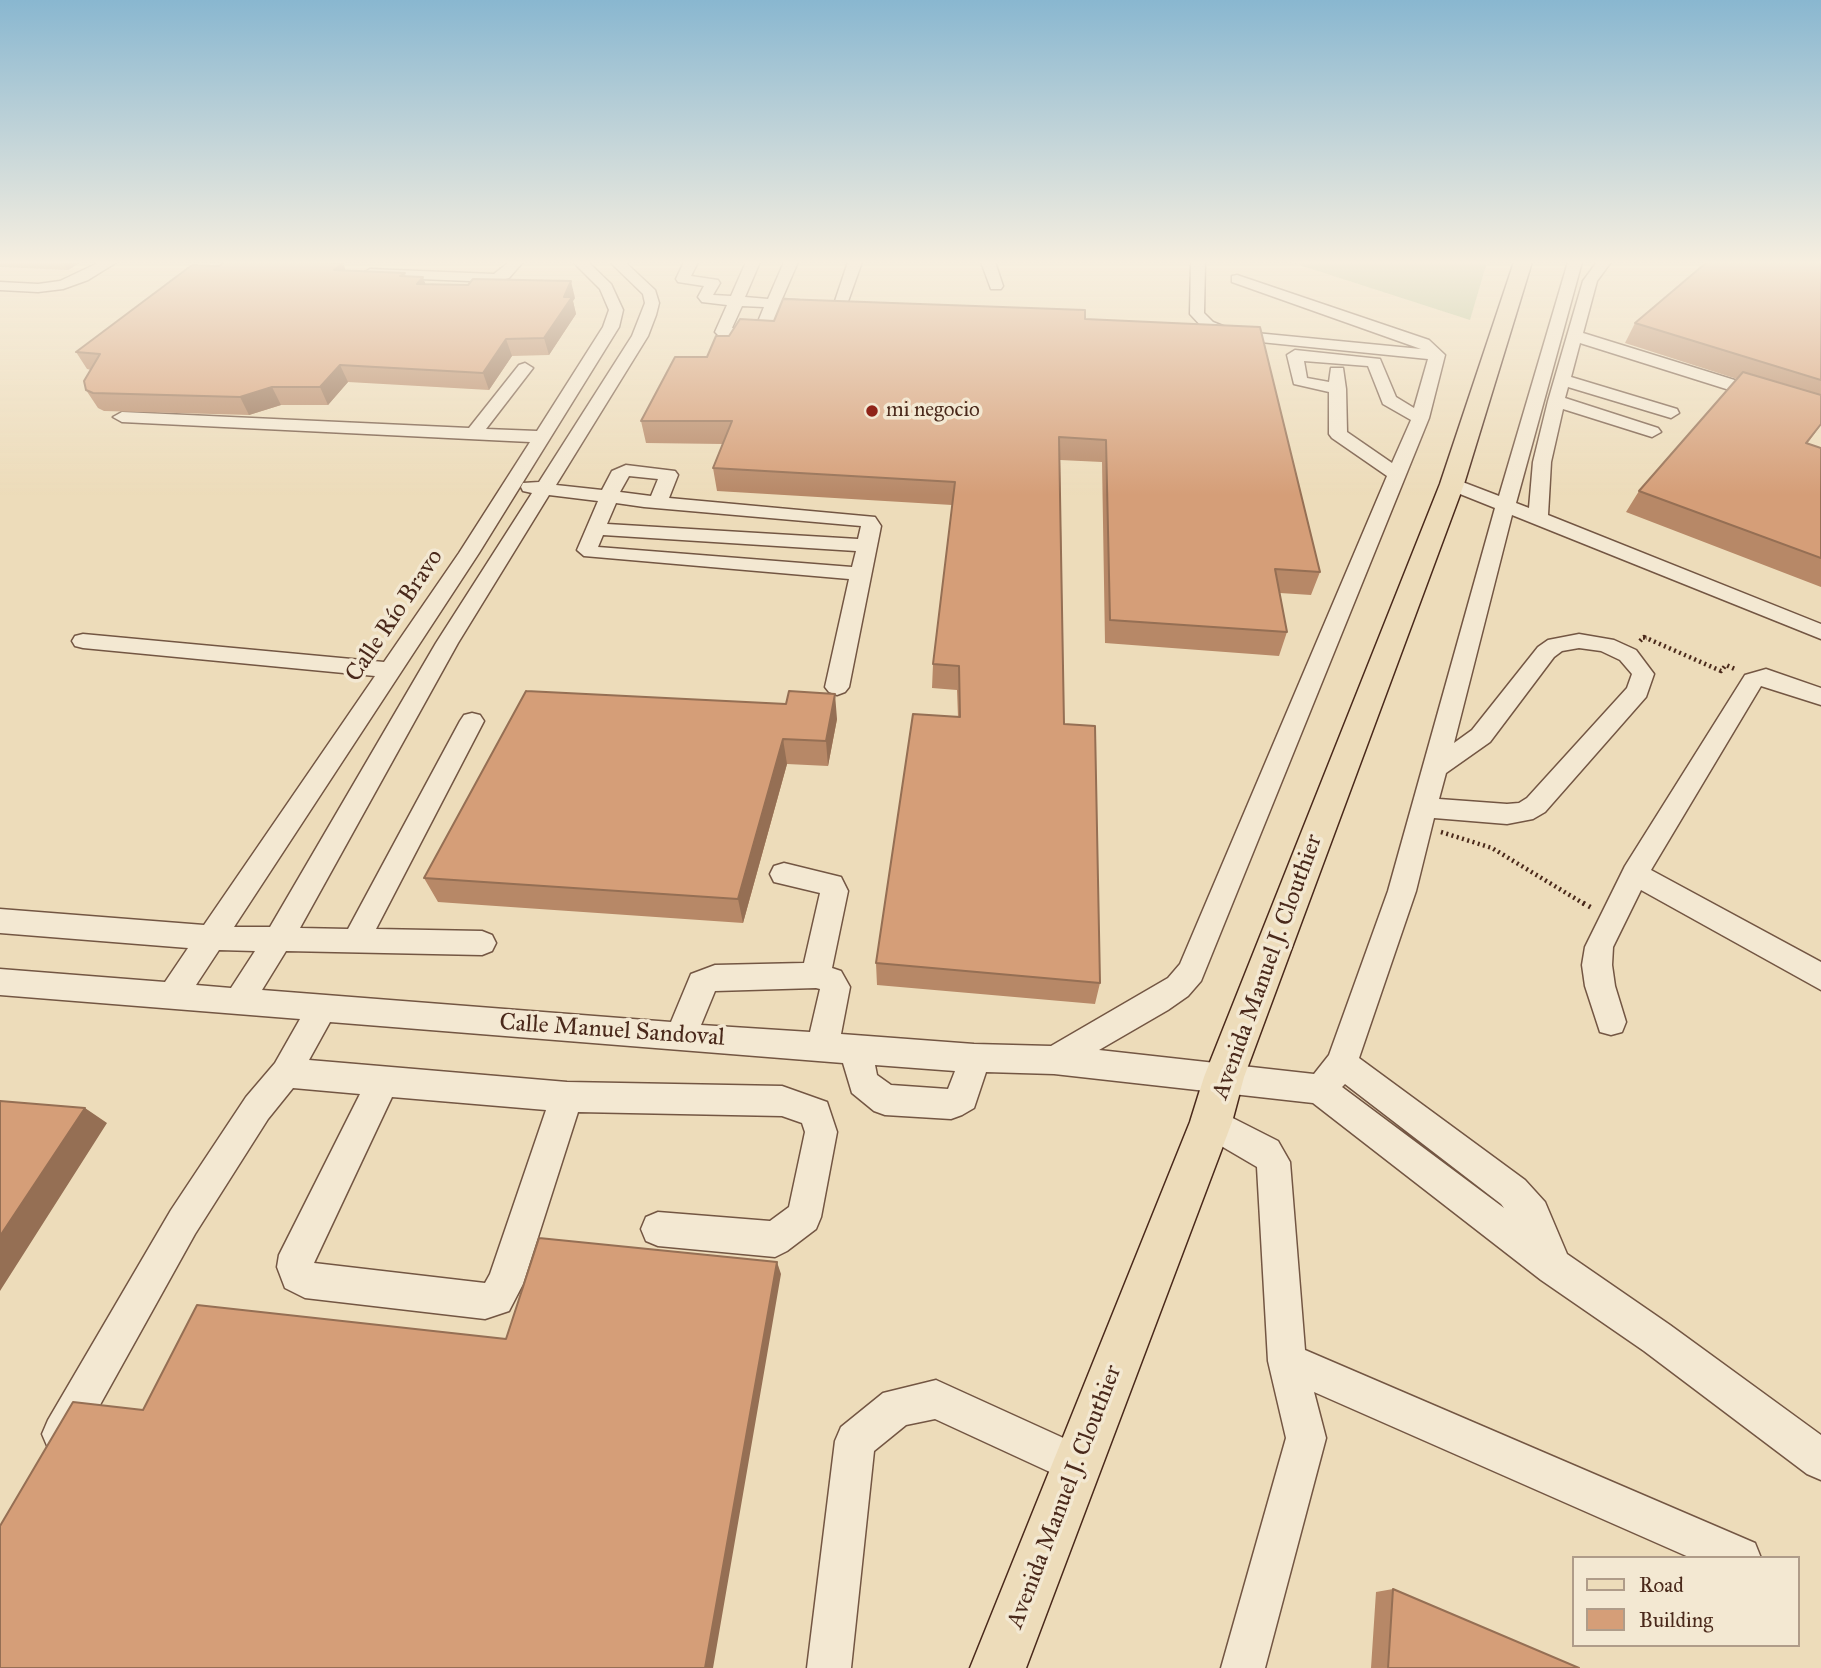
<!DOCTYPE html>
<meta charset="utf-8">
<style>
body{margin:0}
#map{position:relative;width:1821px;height:1668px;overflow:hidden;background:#eddcba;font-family:"IM FELL Great Primer",serif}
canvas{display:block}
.legend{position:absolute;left:1572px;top:1556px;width:228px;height:91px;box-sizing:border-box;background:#f3e8d2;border:2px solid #af9c89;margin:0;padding:9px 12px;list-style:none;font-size:21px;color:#4a291b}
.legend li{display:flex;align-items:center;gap:14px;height:35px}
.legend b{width:35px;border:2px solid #af9c89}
</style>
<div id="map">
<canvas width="1821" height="1668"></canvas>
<ul class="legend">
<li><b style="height:9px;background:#eddcba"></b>Road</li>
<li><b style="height:19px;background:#d59e78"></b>Building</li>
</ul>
</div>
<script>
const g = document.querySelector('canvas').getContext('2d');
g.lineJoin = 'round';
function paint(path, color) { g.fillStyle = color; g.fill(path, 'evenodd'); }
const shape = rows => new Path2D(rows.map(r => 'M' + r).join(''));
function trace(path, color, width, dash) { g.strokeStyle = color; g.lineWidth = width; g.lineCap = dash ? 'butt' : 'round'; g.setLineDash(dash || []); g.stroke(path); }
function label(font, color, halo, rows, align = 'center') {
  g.font = font + ' "IM FELL Great Primer",serif'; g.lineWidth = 7; g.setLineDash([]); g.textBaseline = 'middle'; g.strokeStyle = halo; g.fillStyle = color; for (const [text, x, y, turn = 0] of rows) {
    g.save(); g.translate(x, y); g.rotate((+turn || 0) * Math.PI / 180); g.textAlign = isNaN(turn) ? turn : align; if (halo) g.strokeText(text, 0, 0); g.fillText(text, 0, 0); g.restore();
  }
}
const green = shape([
 [1290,262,1487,262,1470,320]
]);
const pathFar2 = shape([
 [1643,638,1647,638]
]);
const pathFar1 = shape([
 [1640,641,1644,637,1721,671,1726,665,1737,670],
 [1441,832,1492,848,1586,905]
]);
const path = shape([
 [1583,903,1592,908]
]);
const minor = shape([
 [100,262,117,262,88,280,63,289,38,292,0,290,0,282,38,284,60,281,100,262],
 [509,262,523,262,509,278,495,282,370,277,363,273,370,269,494,274,509,262],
 [573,262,588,262,611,284,623,310,619,327,479,553,234,927,270,927,436,643,532,493,523,491,521,487,523,483,539,482,632,336,645,303,643,294,610,262,625,262,655,290,659,303,656,315,648,336,556,485,602,490,612,471,626,465,675,471,678,475,669,498,875,517,881,526,849,687,845,692,837,695,829,692,825,687,849,579,584,556,577,550,598,501,549,495,458,643,300,928,348,929,460,721,464,715,472,713,480,715,484,721,376,929,482,931,492,935,496,943,492,951,482,955,286,951,262,990,671,1022,691,974,715,965,804,963,820,893,774,882,770,874,774,866,784,863,841,877,848,891,832,968,841,971,850,987,841,1034,974,1044,1051,1046,1168,978,1180,964,1387,476,1332,438,1329,434,1329,392,1294,384,1287,355,1295,350,1380,359,1396,397,1414,408,1428,359,1221,338,1203,328,1190,314,1191,262,1205,262,1204,313,1213,322,1235,331,1421,349,1232,282,1232,276,1237,275,1429,340,1445,355,1429,418,1201,981,1188,996,1168,1010,1099,1050,1314,1074,1329,1055,1388,891,1495,508,1445,488,1443,484,1452,478,1499,496,1568,262,1582,262,1516,503,1529,508,1533,462,1548,401,1583,281,1597,262,1611,262,1597,281,1583,333,1770,391,1772,395,1770,399,1758,399,1580,343,1571,377,1677,409,1679,413,1671,418,1568,387,1565,398,1658,428,1661,432,1652,437,1563,409,1551,462,1548,515,1821,624,1821,639,1512,515,1454,743,1472,730,1538,647,1548,640,1579,634,1614,640,1636,650,1654,674,1646,697,1545,812,1533,819,1507,824,1434,818,1416,891,1359,1058,1525,1180,1545,1202,1567,1254,1670,1325,1821,1435,1821,1480,1807,1474,1644,1351,1541,1280,1313,1103,1054,1074,986,1072,974,1108,962,1115,951,1119,885,1115,874,1111,852,1093,843,1063,330,1022,309,1060,567,1082,782,1086,827,1102,837,1132,821,1217,816,1229,787,1251,775,1257,658,1246,646,1241,641,1229,646,1217,658,1212,770,1221,789,1207,805,1132,802,1123,782,1116,578,1112,523,1284,509,1311,485,1319,305,1298,285,1288,277,1267,279,1255,360,1094,293,1088,268,1119,195,1234,76,1448,62,1454,48,1448,42,1434,48,1420,171,1210,246,1097,275,1063,300,1019,0,995,0,969,165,982,188,948,0,933,0,909,204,925,375,676,83,648,75,646,72,641,75,636,83,634,384,662,459,553,530,442,122,422,113,417,122,412,469,428,519,365,525,363,533,368,486,429,537,431,603,327,609,310,600,289,573,262],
 [1304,361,1368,366,1383,404,1411,420,1392,463,1347,432,1346,389,1343,368,1331,368,1329,382,1307,378,1304,361],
 [629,476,658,479,651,496,620,492,629,476],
 [616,503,644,507,861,526,858,539,607,524,616,503],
 [603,535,856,551,852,567,598,547,603,535],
 [1579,648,1601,651,1620,660,1632,674,1627,688,1527,798,1519,803,1507,804,1439,799,1446,773,1490,742,1554,657,1562,651,1579,648],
 [219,950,255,951,231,988,196,985,219,950],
 [816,988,820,989,810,1032,701,1025,715,991,816,988],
 [875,1065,955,1071,948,1089,891,1085,877,1075,875,1065],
 [1345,1084,1501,1204,1504,1208,1342,1087,1345,1084],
 [392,1097,546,1110,490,1274,485,1283,314,1263,392,1097],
 [684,262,698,262,691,276,718,280,720,283,713,295,731,296,746,262,760,262,745,297,768,299,784,262,798,262,782,299,832,303,835,301,848,262,862,262,846,307,833,311,779,308,768,334,760,339,718,335,715,332,727,305,702,302,698,297,704,286,678,282,676,279,684,262],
 [742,306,764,307,755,329,732,328,742,306],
 [981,262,995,262,1003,286,1001,289,991,289,981,262],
 [1766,669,1821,688,1821,705,1761,686,1651,870,1821,962,1821,990,1641,890,1613,947,1612,965,1615,986,1626,1022,1622,1032,1611,1035,1600,1032,1585,986,1582,965,1585,947,1625,866,1745,675,1766,669],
 [1211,1107,1278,1141,1290,1162,1305,1350,1755,1543,1761,1558,1691,1558,1314,1392,1326,1438,1265,1668,1221,1668,1286,1438,1268,1361,1257,1167,1199,1133,1195,1122,1199,1111,1211,1107],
 [936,1380,1092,1451,1098,1465,1092,1479,1078,1485,935,1419,906,1425,874,1451,851,1668,807,1668,835,1441,841,1427,883,1393,936,1380]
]);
const major = shape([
 [1514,262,1532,262,1464,484,1244,1077,1232,1122,1026,1668,970,1668,1190,1122,1204,1077,1440,484,1514,262]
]);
const wall = shape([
 [0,262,81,262,68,270,0,267],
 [225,262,304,262,345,270,405,273,406,277,425,284,575,298,573,301,576,314,549,355,512,356,489,390,348,382,328,405,281,405,249,415,104,411,98,408,86,390,91,370,87,369,76,352],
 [1821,262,1821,425,1807,444,1821,448,1821,587,1626,512,1639,491,1737,379,1625,343,1635,323],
 [1085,319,1320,572,1311,595,1280,593,1287,632,1279,656,1105,643,1102,462,1060,460,1064,724,1100,983,1095,1004,877,985,876,963,958,717,957,690,932,688,933,664,952,505,717,491,713,468,723,444,646,443,641,421,729,336,774,321],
 [526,691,837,719,828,766,787,764,743,923,438,902,424,878],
 [1393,1589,1579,1668,1371,1668,1376,1592]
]);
const shadedWall = shape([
 [63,262,81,262,68,270],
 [343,263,349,280,334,270],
 [423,277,429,294,417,284],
 [571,281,575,298,573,301,576,314,549,355,544,338],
 [506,339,512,356,489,390,483,373],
 [340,365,348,382,328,405,320,387],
 [272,387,281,405,249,415,240,397],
 [835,694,837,719,828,766,826,741],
 [783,739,787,764,743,923,738,899],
 [85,1108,107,1123,0,1291,0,1236],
 [777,1262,781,1274,713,1668,705,1668]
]);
const building = shape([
 [225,262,300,262,299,262,343,263,334,270,405,273,400,276,423,277,417,284,468,285,473,279,571,281,564,297,572,297,544,338,506,339,483,373,340,365,320,387,272,387,240,397,93,393,86,390,84,381,100,354,76,352,192,265,219,266,225,262],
 [1707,262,1821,262,1821,380,1635,323,1707,262],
 [783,299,1085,310,1085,319,1260,327,1320,572,1275,569,1287,632,1110,620,1106,440,1059,437,1064,724,1095,726,1100,983,876,963,913,714,960,717,959,666,933,664,955,482,713,468,732,421,641,421,675,357,707,357,716,336,729,336,740,319,774,321,783,299],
 [1743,372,1821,395,1821,424,1806,443,1821,448,1821,558,1639,491,1743,372],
 [526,691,786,704,789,691,835,694,826,741,783,739,738,899,424,878,526,691],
 [0,1101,85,1108,0,1236,0,1101],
 [539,1238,777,1262,705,1668,0,1668,0,1526,73,1402,143,1410,197,1305,506,1339,539,1238],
 [1393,1589,1579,1668,1388,1668,1393,1589]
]);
const markers = [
 [872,411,7,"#8f2418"]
];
const farPoinames = [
 ["mi negocio",886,411]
];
const streetNames = [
 ["Calle Río Bravo",395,616,-56],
 ["Avenida Manuel J. Clouthier",1268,967,-70],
 ["Calle Manuel Sandoval",612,1031,4],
 ["Avenida Manuel J. Clouthier",1065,1497,-69]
];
paint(green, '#b3c293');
trace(minor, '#735643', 3);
trace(major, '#4a291b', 3);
trace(pathFar2, '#4a291b', 3.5, [1, 2.5]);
trace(pathFar1, '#4a291b', 4.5, [2, 3.5]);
trace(path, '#4a291b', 5, [2, 4.5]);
paint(minor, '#f3e8d2');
paint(major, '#eddcba');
paint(wall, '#b78867');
paint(shadedWall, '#956f54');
paint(building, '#d59e78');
trace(building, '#956f54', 2);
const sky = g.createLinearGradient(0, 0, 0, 495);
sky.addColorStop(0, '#89b7d0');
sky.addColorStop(0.53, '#f7efe0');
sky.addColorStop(1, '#f7efe000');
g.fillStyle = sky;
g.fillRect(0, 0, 1821, 495);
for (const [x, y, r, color] of markers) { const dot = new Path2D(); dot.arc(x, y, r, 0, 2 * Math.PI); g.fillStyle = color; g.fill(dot); trace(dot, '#f3e8d2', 2.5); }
label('21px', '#4a291b', '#f3e8d2', farPoinames, 'left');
label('24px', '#4a291b', '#f3e8d2', streetNames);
</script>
